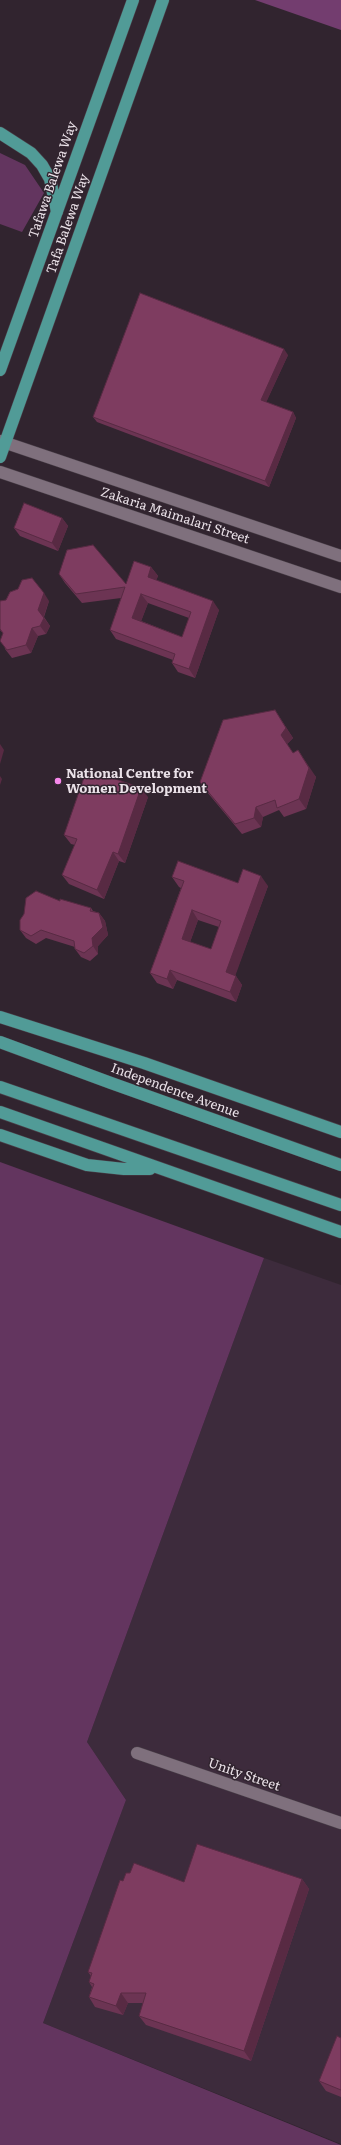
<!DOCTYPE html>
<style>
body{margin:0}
canvas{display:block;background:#31242f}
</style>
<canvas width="341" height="2145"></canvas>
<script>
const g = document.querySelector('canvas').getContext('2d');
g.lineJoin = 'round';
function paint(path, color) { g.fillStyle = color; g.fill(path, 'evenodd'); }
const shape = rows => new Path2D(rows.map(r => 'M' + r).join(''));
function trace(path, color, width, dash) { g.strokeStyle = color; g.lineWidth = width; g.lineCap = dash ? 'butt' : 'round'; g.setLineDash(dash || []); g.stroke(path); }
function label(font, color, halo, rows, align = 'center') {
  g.font = font + ' Literata,serif'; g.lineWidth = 3; g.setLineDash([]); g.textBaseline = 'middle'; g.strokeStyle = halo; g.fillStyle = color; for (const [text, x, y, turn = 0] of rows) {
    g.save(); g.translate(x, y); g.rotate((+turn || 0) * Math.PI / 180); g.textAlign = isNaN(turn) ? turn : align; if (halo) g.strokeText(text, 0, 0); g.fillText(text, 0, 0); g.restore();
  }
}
const built = shape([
 [264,1258,341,1285,341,2144,43,2023,126,1800,87,1742]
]);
const green = shape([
 [0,153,25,165,44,193,22,232,0,224],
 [0,1162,264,1258,87,1742,126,1800,43,2023,341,2145,0,2145]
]);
const forest = shape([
 [255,0,341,0,341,30]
]);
const minor = shape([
 [0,441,341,556],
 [0,472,341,587],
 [137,1753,341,1823]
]);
const major = shape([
 [0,133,31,153,42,165,50,179,57,212],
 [0,370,133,0],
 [0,457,163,0],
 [0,1017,144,1063,341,1132],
 [0,1042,111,1083,341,1165],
 [0,1087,341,1205],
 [0,1112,341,1232],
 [0,1135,87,1165,124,1169,150,1169]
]);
const wall = shape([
 [288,355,266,402,293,412,296,418,269,487,97,422,93,417],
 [62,518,68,526,58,551,20,536,14,528],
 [151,567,158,576,156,580,219,610,195,678,178,672,172,663,173,660,116,639,110,630,121,598,82,603,65,583,59,574,126,584],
 [148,603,189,618,182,637,141,621],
 [49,601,44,617,50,626,46,634,38,636,31,653,12,658,5,649,3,633,0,630],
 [281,720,293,738,287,744,293,753,316,777,306,809,284,817,279,810,263,817,261,827,242,834,207,792,200,782],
 [148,797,125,863,119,861,104,899,69,884,62,875,75,845,71,844,64,835],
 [172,877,268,886,235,975,242,985,236,1002,177,980,173,989,157,983,150,973,181,888,179,887],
 [198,920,219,927,211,949,190,942],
 [60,901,91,908,93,911,99,913,105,921,108,935,98,946,98,954,90,961,81,957,75,949,75,947,46,938,36,944,26,938,20,930],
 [302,1879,309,1889,251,2061,146,2025,139,2016,143,2003,128,2003,123,2015,95,2007,89,1997,92,1987,89,1982,91,1976,88,1972,184,1882],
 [341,2038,341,2097,326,2091,319,2081]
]);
const shadedWall = shape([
 [284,349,288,355,265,405,261,400],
 [293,412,296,418,269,487,265,481],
 [62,518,68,526,58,551,52,543],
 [151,567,158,576,154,586,148,577],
 [44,593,49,601,43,618,38,610],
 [141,594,148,603,139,627,132,618],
 [213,601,219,610,195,678,189,669],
 [44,618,50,626,46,634,40,626],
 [32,628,38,636,31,653,26,645],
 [275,710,293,738,287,744,300,763,281,735],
 [0,744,4,750,0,764],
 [298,750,316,777,306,809,299,799],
 [0,776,2,779,0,785],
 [141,788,148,797,125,863,118,854],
 [256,807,263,817,261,827,254,818],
 [113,852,119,861,104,899,97,890],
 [261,876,268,886,233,982,226,972],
 [192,910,198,920,188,948,182,939],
 [99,913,105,921,108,935,98,946,98,954,93,946,92,938],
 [170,970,177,980,173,989,167,979],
 [236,976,242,985,236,1002,230,992],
 [302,1879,309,1889,251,2061,244,2051],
 [121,1993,128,2003,123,2015,116,2006]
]);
const building = shape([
 [140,293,284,349,261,400,293,412,265,481,93,417,140,293],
 [24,503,62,518,52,543,14,528,24,503],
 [93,545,126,584,134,561,151,567,148,577,213,601,189,669,172,663,175,654,110,630,125,587,76,594,59,574,67,550,93,545],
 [141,594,191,612,182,637,132,618,141,594],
 [32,578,44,593,38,610,44,618,40,626,32,628,26,645,7,650,0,641,3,633,0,629,0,601,6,600,10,592,18,589,22,580,32,578],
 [275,710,286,728,281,735,293,753,298,750,309,768,299,799,277,808,275,800,256,807,254,818,235,824,200,782,223,720,275,710],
 [87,769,141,788,118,854,113,852,97,890,62,875,77,839,64,835,87,769],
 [178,861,238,883,243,869,261,876,226,972,236,976,230,992,170,970,167,979,150,973,184,881,172,877,178,861],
 [192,910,221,921,211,949,182,939,192,910],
 [36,891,60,901,60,899,91,908,90,911,99,913,103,927,92,938,93,946,84,953,75,949,74,941,41,930,31,936,20,930,20,920,24,914,26,898,36,891],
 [197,1844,302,1879,244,2051,139,2016,146,1993,121,1993,116,2006,89,1997,94,1984,89,1982,92,1973,88,1972,120,1880,123,1881,126,1873,130,1873,134,1863,184,1882,197,1844],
 [337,2036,341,2038,341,2090,319,2081,337,2036]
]);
const markers = [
 [58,781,4,"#f788eb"]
];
const streetNames = [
 ["Tafawa Balewa Way",53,180,-71],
 ["Tafa Balewa Way",68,224,-71],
 ["Zakaria Maimalari Street",175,516,18],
 ["Independence Avenue",175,1091,20],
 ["Unity Street",244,1775,19]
];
const poiNames = [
 ["National Centre for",66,774],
 ["Women Development",66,789]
];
paint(built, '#3d2b3c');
paint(green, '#63355f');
paint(forest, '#733d6f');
trace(minor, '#4a4049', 13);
trace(major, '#4a4049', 13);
trace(minor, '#7f707d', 12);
trace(major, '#519b97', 12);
paint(wall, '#6c3453');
paint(shadedWall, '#582a43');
paint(building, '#7e3c60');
trace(building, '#582a43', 1);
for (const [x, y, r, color] of markers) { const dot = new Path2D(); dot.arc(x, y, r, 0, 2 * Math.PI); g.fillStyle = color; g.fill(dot); trace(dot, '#31242f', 1.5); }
label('13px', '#eae1e8', '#31242f', streetNames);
label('bold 13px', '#eae1e8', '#31242f', poiNames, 'left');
</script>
